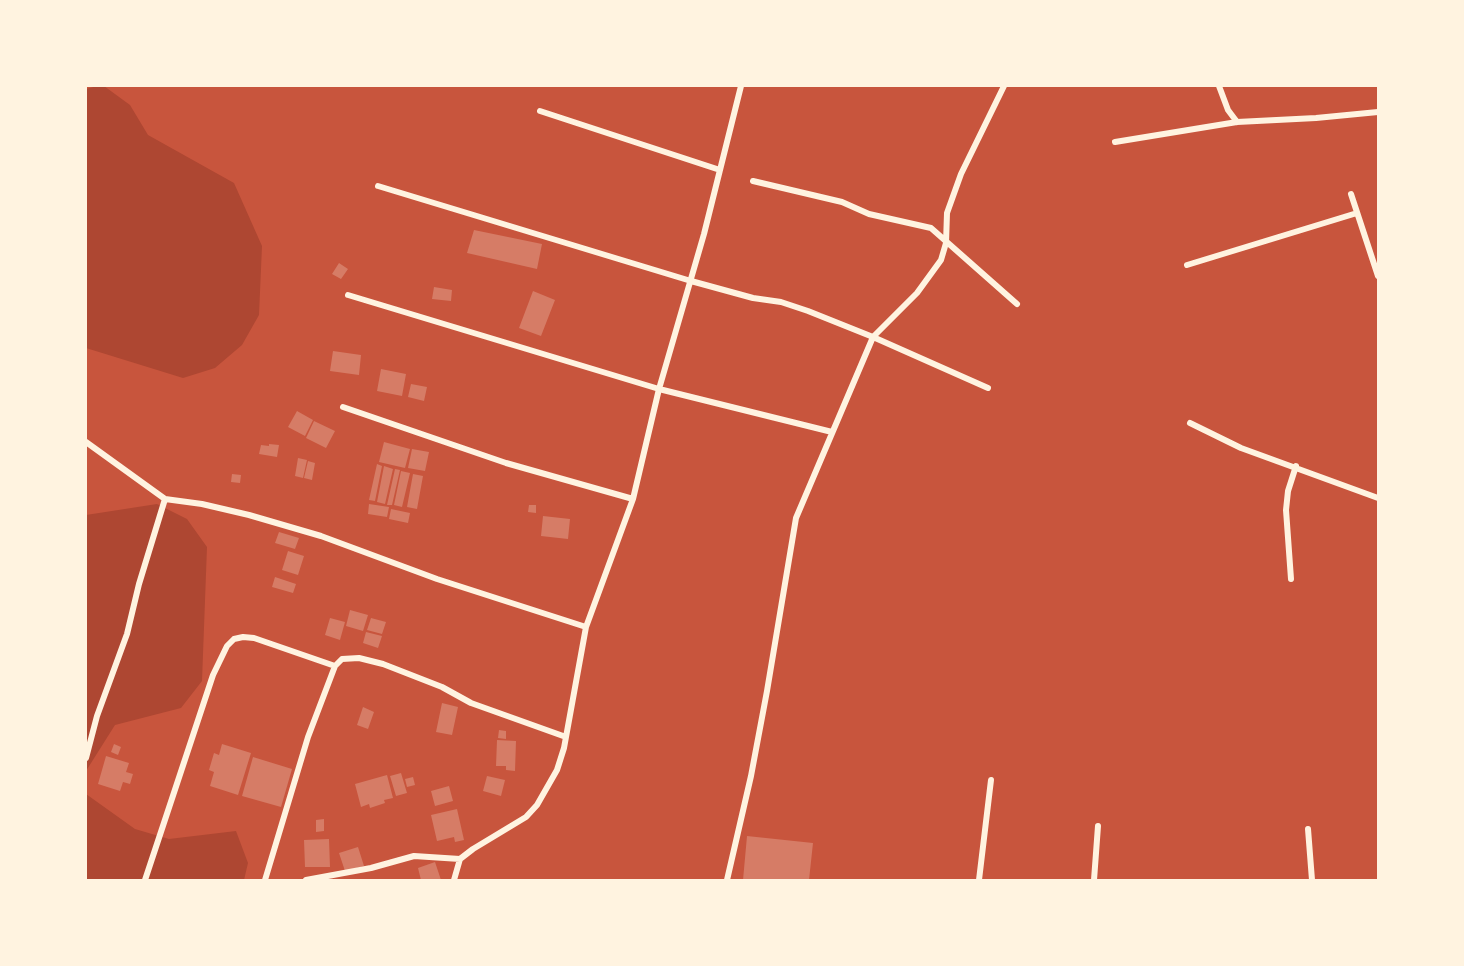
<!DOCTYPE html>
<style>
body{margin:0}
#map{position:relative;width:1464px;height:966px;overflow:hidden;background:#c8553d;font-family:"Crimson Pro",serif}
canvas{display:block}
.frame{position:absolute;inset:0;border:87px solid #fff3e0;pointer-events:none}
</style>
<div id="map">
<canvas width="1464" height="966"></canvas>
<div class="frame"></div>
</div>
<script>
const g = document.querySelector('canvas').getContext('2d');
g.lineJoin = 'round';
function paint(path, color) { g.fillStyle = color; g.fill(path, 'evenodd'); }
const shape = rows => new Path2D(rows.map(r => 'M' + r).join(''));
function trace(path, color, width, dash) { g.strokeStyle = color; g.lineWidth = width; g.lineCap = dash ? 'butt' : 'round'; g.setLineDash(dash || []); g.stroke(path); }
const green = shape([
 [97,86,104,86,130,105,148,135,234,183,262,246,259,315,242,345,215,368,183,378,86,348,86,89],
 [157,504,187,519,207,547,202,681,181,708,115,725,86,771,86,515],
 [86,794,135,829,169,839,236,831,248,863,244,880,86,880]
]);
const building = shape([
 [474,230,542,244,537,269,467,253],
 [339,263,348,269,341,279,332,274],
 [434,287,452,290,451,301,432,299],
 [533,291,555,300,541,336,519,328],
 [333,351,361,355,359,375,330,371],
 [381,369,406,374,402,396,377,391],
 [411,384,427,387,424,401,408,397],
 [297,411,313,420,305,436,288,427],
 [314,421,335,431,326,448,306,438],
 [384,442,410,449,405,468,379,462],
 [269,444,279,445,277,457,259,454,261,445,269,446],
 [412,449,429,452,425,471,408,468],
 [298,458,307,460,303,478,295,476],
 [308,461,315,463,312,480,304,478],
 [377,464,382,466,375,501,369,500],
 [384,466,393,469,385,504,377,502],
 [395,469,400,470,392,505,387,505],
 [401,471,410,473,402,507,394,505],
 [232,474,241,475,240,483,231,482],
 [413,474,423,476,417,509,407,507],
 [369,504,389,507,387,517,368,514],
 [529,505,536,505,536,513,528,512],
 [391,509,410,513,408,523,389,519],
 [543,516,570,519,568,539,541,536],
 [279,532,299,538,295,549,275,543],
 [288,551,304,556,298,575,282,570],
 [275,577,296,584,293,593,272,587],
 [350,610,368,615,363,631,346,626],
 [330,618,345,622,340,640,325,635],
 [371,618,386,622,382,634,367,630],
 [366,632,382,636,378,648,363,643],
 [442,703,458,707,452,735,436,732],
 [363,707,374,712,368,729,357,725],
 [499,730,506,731,506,739,498,738],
 [497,740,516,741,515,771,506,770,506,766,496,766],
 [114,744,121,747,118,755,111,752],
 [222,744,251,753,238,795,210,786,214,772,209,770,214,753,219,755],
 [106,756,129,763,126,772,133,774,130,784,123,782,120,791,98,784],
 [253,757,292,769,281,807,242,796],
 [401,773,407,793,396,796,390,776],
 [387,775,393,798,384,800,385,803,370,808,369,804,361,807,355,784],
 [487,776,505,780,501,796,483,791],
 [413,777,415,785,407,787,405,779],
 [449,786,453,801,435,806,431,791],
 [457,809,464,840,455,842,454,837,437,841,431,815],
 [324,819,324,831,316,832,316,820],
 [747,836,813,843,809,880,743,880],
 [329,839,330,867,305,867,304,840],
 [358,847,364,866,345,871,339,853],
 [435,862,441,880,421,880,418,868]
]);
const minor = shape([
 [1219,86,1228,110,1237,122],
 [540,111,720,170],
 [1115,142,1237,122,1316,118,1378,112],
 [753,181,842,202,869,214,931,228,1017,304],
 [378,186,691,281,753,298,781,302,808,311,873,337,988,388],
 [1351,194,1378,276],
 [1187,265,1357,213],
 [348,295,659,389,832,432],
 [343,407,506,463,633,499],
 [1190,423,1241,448,1378,498],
 [86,442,165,499,202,504,249,515,321,536,437,579,586,627],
 [1291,579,1286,510,1288,491,1296,466],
 [86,758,97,716,127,634,139,584,165,499],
 [1308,829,1312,880],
 [145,880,213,675,227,646,234,639,243,637,254,638,335,666],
 [265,880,308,737,335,666,342,659,359,658,383,664,442,687,471,703,566,737],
 [306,880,371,868,414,856,460,859],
 [454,880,460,859,473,849,526,817,537,805,557,770,564,748,586,627,633,499,659,389,704,234,741,86],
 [727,880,751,776,767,691,796,518,873,337,917,293,941,260,946,243,947,213,961,174,1004,86],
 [979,880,991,780],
 [1094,880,1098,826]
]);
paint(green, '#ae4732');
paint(building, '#d67c66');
trace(minor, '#fff3e0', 6);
</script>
